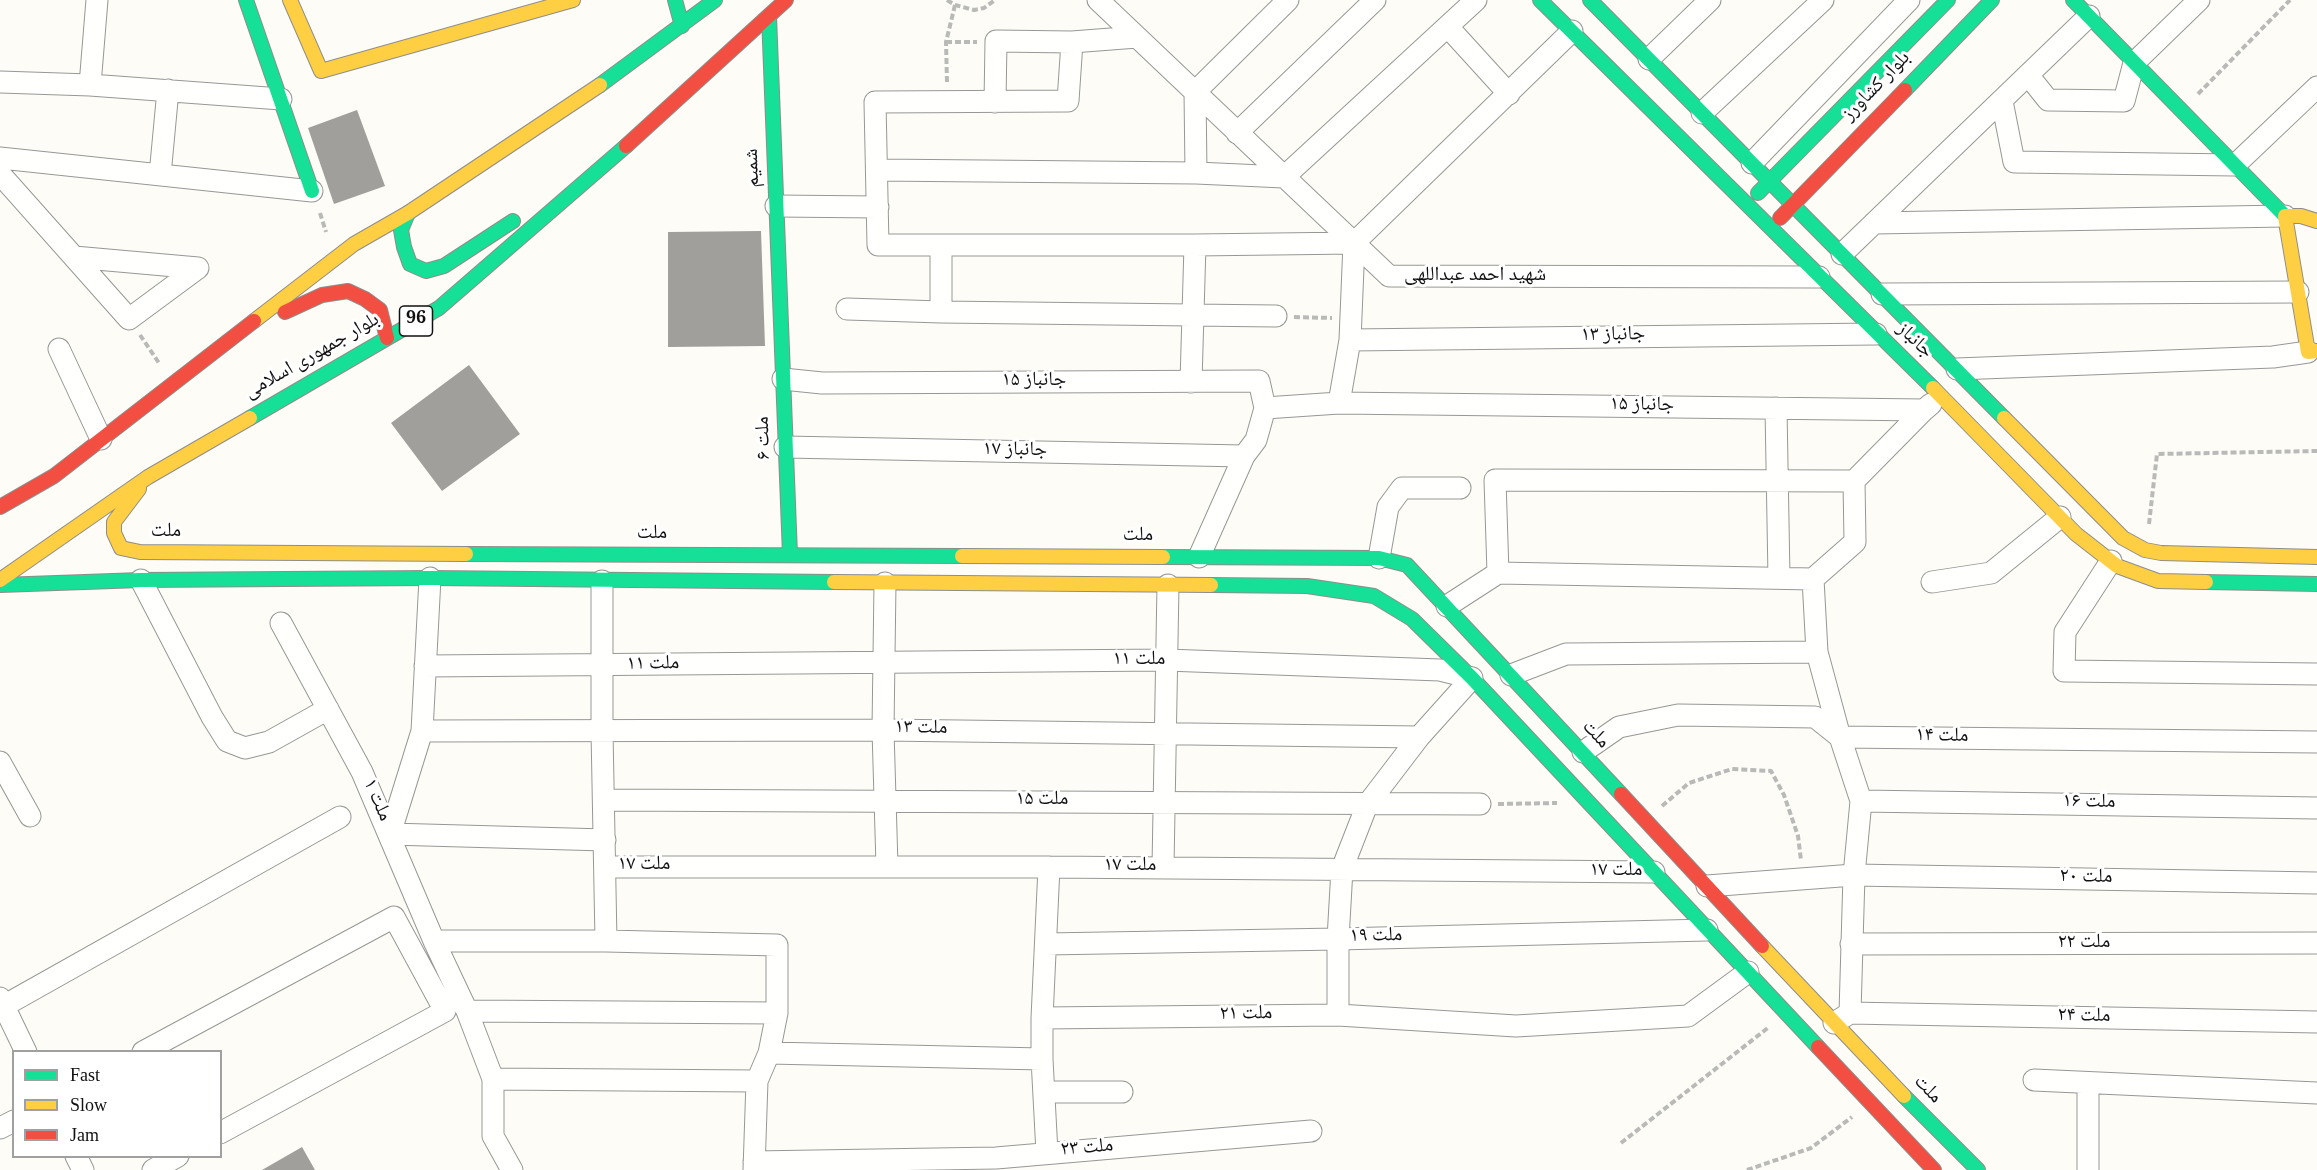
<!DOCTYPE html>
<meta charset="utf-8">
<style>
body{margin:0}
#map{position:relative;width:2317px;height:1170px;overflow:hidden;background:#fdfcf7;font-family:Georgia,serif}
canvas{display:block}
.legend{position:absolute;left:12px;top:1050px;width:210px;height:108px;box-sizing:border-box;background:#fff;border:2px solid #a0a0a0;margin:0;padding:8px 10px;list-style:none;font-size:18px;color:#111}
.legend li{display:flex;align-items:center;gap:12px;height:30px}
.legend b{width:30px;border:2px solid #a0a0a0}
</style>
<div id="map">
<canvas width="2317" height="1170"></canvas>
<ul class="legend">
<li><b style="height:8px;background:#16e098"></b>Fast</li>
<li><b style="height:8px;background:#ffcf43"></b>Slow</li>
<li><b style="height:8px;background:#f24e42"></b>Jam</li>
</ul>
</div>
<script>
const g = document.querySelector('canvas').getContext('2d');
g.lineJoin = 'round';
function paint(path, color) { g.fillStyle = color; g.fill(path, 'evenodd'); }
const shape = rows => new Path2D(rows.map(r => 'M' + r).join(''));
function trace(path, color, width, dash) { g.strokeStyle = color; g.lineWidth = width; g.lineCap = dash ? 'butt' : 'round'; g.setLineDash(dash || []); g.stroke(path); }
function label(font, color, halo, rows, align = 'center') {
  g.font = font + ' Georgia,"Noto Naskh Arabic",serif'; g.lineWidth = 6; g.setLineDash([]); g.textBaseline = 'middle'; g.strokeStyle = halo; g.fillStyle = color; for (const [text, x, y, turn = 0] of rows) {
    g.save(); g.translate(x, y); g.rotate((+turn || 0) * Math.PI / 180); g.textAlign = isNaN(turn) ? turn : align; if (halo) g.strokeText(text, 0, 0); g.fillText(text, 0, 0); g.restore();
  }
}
const building = shape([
 [357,110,385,186,334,204,308,128],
 [761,231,765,346,668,347,668,232],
 [469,365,520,434,442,491,391,423],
 [302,1147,315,1170,262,1170]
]);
const path = shape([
 [947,0,955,5,974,10,984,8,995,0],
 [946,42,977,42],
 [947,82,946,42,955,5],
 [2198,94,2290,0],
 [320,213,326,232],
 [1294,317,1332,318],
 [140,335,159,363],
 [2149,524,2157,454,2317,451],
 [1498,804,1557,803],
 [1662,806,1689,783,1732,769,1771,771,1784,795,1798,836,1801,860],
 [1621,1143,1769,1027],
 [1747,1170,1811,1148,1852,1117]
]);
const street = shape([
 [1098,0,1389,276,1819,277],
 [1448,27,1509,94],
 [1137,37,1072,42,1068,101,875,102,878,245,1195,245,1354,243],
 [1649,59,1710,0],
 [2028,75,2048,100,2124,101,2134,63,2199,0],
 [0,82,90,85,281,99],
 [90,85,97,0],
 [2002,101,2014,162,2235,165,2317,87],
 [995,102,996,41,1072,42],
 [1702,113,1823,0],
 [1237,133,1375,0],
 [0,158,312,191],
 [1752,163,1909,0],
 [877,170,1196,173,1284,177,1476,0],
 [1196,173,1195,92,1288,0],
 [0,174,129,319,198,268,74,257],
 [160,175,168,90],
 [776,206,878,207],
 [1874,223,2285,216],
 [1354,243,1572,31],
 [1842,254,2089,16],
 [1882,294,2298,292],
 [847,309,941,312,1276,316],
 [941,312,941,245],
 [1350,340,1876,334],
 [59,349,101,439],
 [1957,369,2273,357,2308,352],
 [783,379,822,383,1259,381,1265,408],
 [1191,382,1195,245],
 [1339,403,1924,410,1931,404],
 [1776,408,1779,578],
 [785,447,1244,456],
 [1199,557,1244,456,1256,440,1265,408,1339,403,1350,340,1354,243],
 [1379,558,1388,507,1402,488,1460,488],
 [2111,561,2065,632,2064,671,2317,674],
 [1498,573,1495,480,1854,481],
 [430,578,422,731,390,834,605,840],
 [141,580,212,717,227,741,245,748,269,742,328,709],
 [602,581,602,731,606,941],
 [1932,582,1991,573,2060,517],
 [885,583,883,730,887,866],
 [1447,606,1498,573,1813,579],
 [281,623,362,772,434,941,467,1011,493,1079,493,1136,512,1170],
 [425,666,1166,660,1440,670,1472,678,1419,737,1367,805,1342,869,1338,939,1338,1015],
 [1511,675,1566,654,1817,652],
 [422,731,883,730,1419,737],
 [1583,752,1619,727,1678,715,1815,717,1840,737,2317,742],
 [0,762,30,816],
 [604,800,1480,804],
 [1861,801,2317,808],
 [605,867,1049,867,1654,872],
 [1163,867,1168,585],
 [1707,886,1854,875,2317,883],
 [434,941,606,941,777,945,777,1013,769,1053,757,1081,754,1170],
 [1046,944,1338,939,1707,930],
 [1851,944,2317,943],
 [0,998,26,1052],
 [0,1008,340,817],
 [467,1011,777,1013],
 [1850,1013,2317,1022],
 [1042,1018,1049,867],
 [1834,1023,1850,1013,1854,875,1861,801,1840,737,1817,652,1813,579,1855,542,1854,481,1924,410],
 [143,1052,394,917,445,1011,220,1133],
 [769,1053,1042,1059,1042,1018,1338,1015,1516,1026,1688,1016,1748,972],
 [1042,1059,1047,1153],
 [493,1079,757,1081],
 [2034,1080,2317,1093],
 [1044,1092,1122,1092],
 [0,1128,14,1121],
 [76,1156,83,1170],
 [754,1162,996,1158,1311,1131],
 [153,1170,178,1156],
 [2088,1170,2088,1083]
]);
const fast = shape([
 [246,0,312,191],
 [675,0,682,26],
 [1540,0,1933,388],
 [1590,0,2004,418],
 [2073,0,2285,216],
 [769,16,790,555],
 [600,85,715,0],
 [1905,90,1992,0],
 [1758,193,1948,0],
 [408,213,401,230,404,247,410,264,426,271,444,266,513,221],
 [250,418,439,308,626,146],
 [466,554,962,556],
 [1163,557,1379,558,1407,565,1621,794],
 [2206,582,2317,584],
 [0,585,141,580,430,578,834,582],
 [1211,585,1307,586,1374,596,1412,619,1472,678,1818,1047],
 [1904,1096,1978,1170]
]);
const slow = shape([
 [290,0,321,71,573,0],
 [2317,221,2301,216,2285,216,2308,352,2317,351],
 [254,321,354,244,408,213,600,85],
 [1933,388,2076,534,2117,566,2158,581,2206,582],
 [2004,418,2123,538,2145,550,2161,553,2317,557],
 [139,489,114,522,114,533,121,548,140,552,466,554],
 [962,556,1163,557],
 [0,580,148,477,250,418],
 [834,582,1211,585],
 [1762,946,1904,1096]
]);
const jam = shape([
 [626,146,786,0],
 [1780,218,1905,90],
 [285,312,322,295,348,291,365,299,380,310,387,338],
 [0,507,54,476,254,321],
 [1621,794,1762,946],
 [1818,1047,1934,1170]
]);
const shields = [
 [416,321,33]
];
const shieldNames = [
 ["96",416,321]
];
const streetNames = [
 ["بلوار کشاورز",1878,88,-46],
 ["شمیم",755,168,-92],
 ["شهید احمد عبداللهی",1475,277],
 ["جانباز ۱۳",1613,337,-1],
 ["جانباز",1913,342,44],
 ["بلوار جمهوری اسلامی",313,358,-30],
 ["جانباز ۱۵",1034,382],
 ["جانباز ۱۵",1642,407,1],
 ["ملت ۶",766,438,-92],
 ["جانباز ۱۷",1015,452,1],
 ["ملت",166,533],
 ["ملت",652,535],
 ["ملت",1138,537],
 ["ملت ۱۱",1139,661],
 ["ملت ۱۱",653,666,-1],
 ["ملت ۱۳",921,730,1],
 ["ملت",1594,736,47],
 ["ملت ۱۴",1942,738,1],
 ["ملت ۱",375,801,66],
 ["ملت ۱۵",1042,801],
 ["ملت ۱۶",2089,804,1],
 ["ملت ۱۷",644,866],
 ["ملت ۱۷",1130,867],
 ["ملت ۱۷",1616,872],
 ["ملت ۲۰",2086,879,1],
 ["ملت ۱۹",1376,938,-1],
 ["ملت ۲۲",2084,944],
 ["ملت ۲۱",1246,1016,-1],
 ["ملت ۲۴",2084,1018,1],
 ["ملت",1926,1091,46],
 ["ملت ۲۳",1087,1150,-5]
];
paint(building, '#a19f9c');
trace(street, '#979795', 23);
trace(fast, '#8e8d8b', 16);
trace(slow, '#8e8d8b', 16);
trace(jam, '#8e8d8b', 16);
trace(path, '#b9b9b8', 4, [6, 3]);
trace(street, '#fffffe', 21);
trace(fast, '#16e098', 14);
trace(slow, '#ffcf43', 14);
trace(jam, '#f24e42', 14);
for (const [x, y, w] of shields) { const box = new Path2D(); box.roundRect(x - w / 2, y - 15, w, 30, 4.5); g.fillStyle = '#fff'; g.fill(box); trace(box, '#111', 1.5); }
label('bold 18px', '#111', null, shieldNames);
label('20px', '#111', '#fff', streetNames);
</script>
